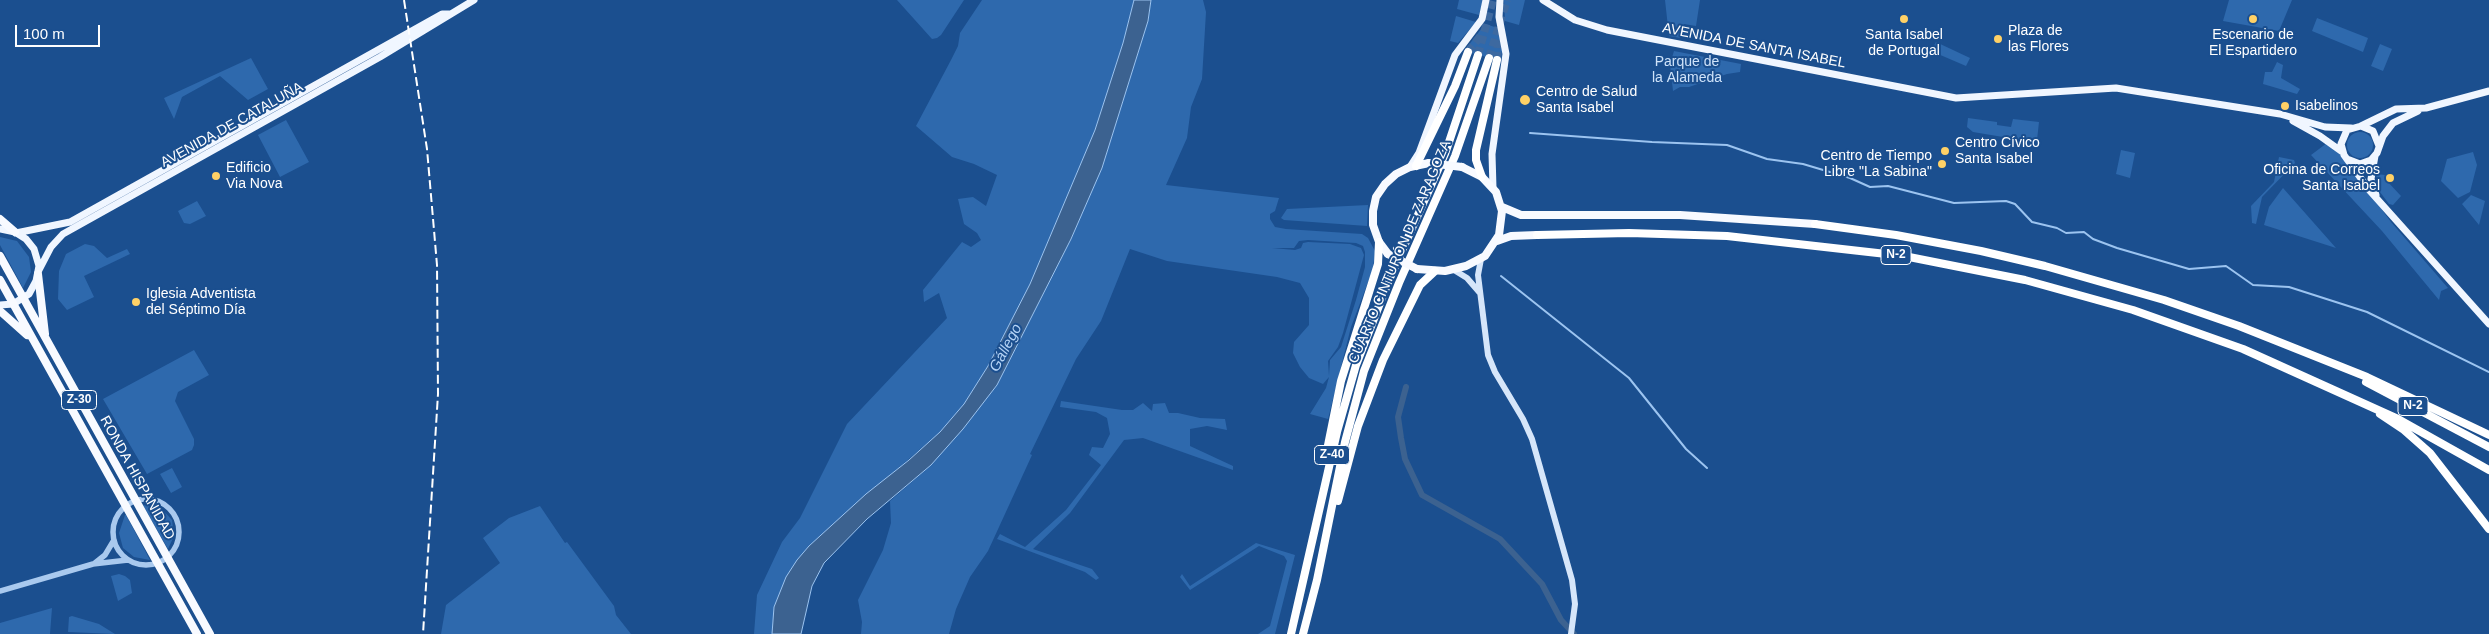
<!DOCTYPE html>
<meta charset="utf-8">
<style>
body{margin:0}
#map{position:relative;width:2489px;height:634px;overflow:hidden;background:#1b4f8f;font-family:Helvetica,sans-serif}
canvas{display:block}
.scale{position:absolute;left:15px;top:25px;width:85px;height:22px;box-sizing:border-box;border:2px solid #fff;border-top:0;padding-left:6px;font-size:15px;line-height:18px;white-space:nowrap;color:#fff;-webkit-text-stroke:4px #1b4f8f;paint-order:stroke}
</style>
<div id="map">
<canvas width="2489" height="634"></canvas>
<div class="scale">100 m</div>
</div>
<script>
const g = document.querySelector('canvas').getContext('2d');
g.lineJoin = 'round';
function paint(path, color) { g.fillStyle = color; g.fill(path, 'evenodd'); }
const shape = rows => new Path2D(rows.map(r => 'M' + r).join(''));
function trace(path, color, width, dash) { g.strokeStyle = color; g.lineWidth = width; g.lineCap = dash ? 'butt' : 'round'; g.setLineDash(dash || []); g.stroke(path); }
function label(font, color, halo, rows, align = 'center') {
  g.font = font + ' Helvetica,sans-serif'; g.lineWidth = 4; g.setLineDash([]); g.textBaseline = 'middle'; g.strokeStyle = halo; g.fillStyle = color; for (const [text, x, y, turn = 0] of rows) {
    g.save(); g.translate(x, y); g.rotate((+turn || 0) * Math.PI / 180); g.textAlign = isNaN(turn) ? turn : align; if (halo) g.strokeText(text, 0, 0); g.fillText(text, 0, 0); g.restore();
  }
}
const green = shape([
 [897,0,964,0,941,35,937,38,932,39],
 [982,0,1134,0,1123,43,1095,130,1030,284,988,366,964,404,940,432,809,546,774,606,772,634,754,634,757,595,782,542,800,518,847,424,947,318,939,293,924,302,923,290,962,242,971,247,981,240,977,233,964,224,958,199,973,197,986,206,997,175,974,164,952,157,916,126,951,60,958,46,960,33],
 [1151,0,1203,0,1206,12,1202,79,1191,107,1187,138,1166,185,1279,198,1275,211,1270,214,1270,219,1275,227,1286,229,1362,234,1368,238,1375,251,1373,269,1351,327,1328,419,1310,414,1326,388,1329,377,1323,384,1309,378,1300,367,1293,353,1294,342,1309,325,1309,298,1300,283,1277,277,1167,261,1130,249,1101,321,1076,359,1030,454,1032,455,988,551,970,577,956,609,949,634,861,634,862,622,858,600,883,550,891,523,890,501,931,465,997,385,1071,239,1102,168,1148,21],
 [1308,240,1356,243,1363,246,1365,252,1365,267,1356,300,1341,347,1330,360,1329,376,1328,361,1338,347,1343,333,1364,255,1361,248,1350,244,1308,242,1303,243,1301,248,1295,250,1272,248,1294,248,1299,241],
 [1459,0,1483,0,1479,15,1457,9],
 [1504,0,1525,0,1519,25,1505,21],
 [1665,0,1700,0,1696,26,1684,24,1681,38,1669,36],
 [2229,0,2292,0,2279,31,2223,21],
 [1456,16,1476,22,1458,43,1450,41],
 [2317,18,2368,38,2363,52,2312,31],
 [1485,24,1498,28,1502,50,1501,61,1464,51],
 [1936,42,1970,58,1966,66,1931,51],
 [2380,44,2392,49,2383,71,2371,66],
 [1674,51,1741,64,1740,72,1727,74,1689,87,1680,87,1673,91,1670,64],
 [251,58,268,89,248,100,220,76,182,97,174,119,164,98],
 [2277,62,2283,65,2281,78,2300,89,2297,94,2263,84,2265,72,2272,72],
 [1968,118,1997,122,1997,125,2011,127,2013,119,2039,122,2037,140,2033,142,1973,132,1967,127],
 [286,120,309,162,280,177,258,135],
 '2347 145a13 13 0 1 1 26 0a13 13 0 1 1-26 0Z',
 [2327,143,2337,149,2391,222,2448,288,2441,291,2439,300,2382,231,2311,155],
 [2121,150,2135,153,2130,178,2116,174],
 [2473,152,2477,165,2470,192,2458,198,2441,181,2447,159],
 [2279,157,2294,160,2295,163,2262,197,2256,224,2252,223,2251,206,2274,182],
 [2376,174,2385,175,2386,180,2401,196,2393,205,2389,204,2380,192],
 [2283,188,2336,248,2264,225,2269,207],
 [2471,195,2485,201,2479,225,2462,204],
 [197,201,206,216,190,224,184,223,178,211],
 [1368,205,1367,226,1284,220,1281,218,1287,209],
 [0,237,17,241,29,257,31,272,23,288,0,245],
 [85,244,94,246,107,258,127,249,130,254,84,276,94,297,67,310,58,299,59,271,66,254],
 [194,350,209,375,178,392,175,401,194,439,194,445,192,450,147,474,103,399],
 [1061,401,1122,410,1133,410,1143,403,1152,411,1153,404,1165,403,1169,413,1178,413,1200,418,1225,419,1227,430,1207,426,1190,429,1190,446,1233,466,1233,470,1143,438,1124,440,1070,513,1033,549,1092,569,1099,578,1096,580,1085,572,997,539,1000,534,1025,547,1066,510,1101,465,1089,455,1092,447,1103,448,1110,434,1107,418,1096,412,1060,407],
 [172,468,182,487,171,493,160,474],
 [143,505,161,508,172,520,174,536,168,549],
 [540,506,565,543,567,542,614,606,616,615,631,634,441,634,446,605,500,563,483,538,509,518],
 [125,515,126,515,150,560,134,557,123,548,119,533],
 [1256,543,1295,555,1275,634,1258,634,1270,626,1287,561,1284,556,1259,546,1190,590,1180,577,1182,574,1190,586],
 [119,574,125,576,130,580,132,593,118,601,111,576],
 [52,608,50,634,0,634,0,623],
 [72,616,99,624,115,634,68,632,69,617]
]);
const water = shape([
 [1134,0,1151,0,1148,21,1102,168,1071,239,997,385,963,429,931,465,867,519,824,563,812,586,801,634,772,634,774,607,786,577,797,560,809,546,866,494,909,460,940,432,964,404,988,366,1030,284,1095,130,1123,43,1134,0]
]);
const stream = shape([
 [1530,133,1652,142,1727,145,1767,159,1803,164,1850,178,1870,187,1888,186,1954,203,2006,201,2015,204,2032,222,2057,228,2066,233,2084,232,2093,239,2117,248,2189,269,2226,266,2253,285,2289,287,2367,312,2489,372],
 [1501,276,1629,378,1686,449,1707,468]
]);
const canal = shape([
 [1406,387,1398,417,1401,438,1405,459,1422,495,1500,539,1542,584,1561,620,1574,634]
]);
const motorwayTunnel = shape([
 [1468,52,1482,34],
 [1478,55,1493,0],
 [1489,58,1507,0],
 [1497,60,1498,38]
]);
const tertiary = shape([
 '113 532a33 33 0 1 1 66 0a33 33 0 1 1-66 0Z',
 [95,563,105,555,114,540],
 [0,591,93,564,128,560]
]);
const secondary = shape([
 [1481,259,1478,275,1488,355,1495,372,1523,419,1532,439,1572,580,1575,604,1571,634],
 [1454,270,1467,278,1480,293]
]);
const primary = shape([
 [1543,0,1575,20,1607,30,1956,98,2116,88,2280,114,2325,127,2351,128],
 [2293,121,2320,136,2341,151],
 [2361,126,2396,109,2426,108,2489,91],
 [2379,146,2373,131,2361,126,2347,130,2341,144,2344,155,2370,191,2489,324],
 [2375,156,2371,179,2376,195],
 [2347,159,2360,164,2371,160,2377,153,2383,136,2393,123,2418,111],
 [1410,167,1419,153,1455,55,1482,19,1486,0],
 [1493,188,1492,154,1506,54,1499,17,1500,0],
 [0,229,15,232,26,239,34,249,39,266,36,281,29,294,13,304,0,305],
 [16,233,70,222,442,14,449,14],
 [38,272,51,247,63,234,380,57,474,0]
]);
const trunk = shape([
 [1502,207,1521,215,1680,215,1815,224],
 [0,219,15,232],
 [1497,241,1511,236,1537,235],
 [1388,254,1379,242,1373,225,1373,211,1376,197,1385,184,1396,174,1410,167,1429,163],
 [0,256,210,634],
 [1417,269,1445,271,1466,266,1485,256,1499,235,1502,211,1496,192,1482,177,1462,167],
 [38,274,45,334],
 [0,280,197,634],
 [0,311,27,335]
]);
const motorway = shape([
 [1416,166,1455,86,1468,52],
 [1482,177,1476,160,1476,150,1497,60],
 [1815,224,1896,235,1981,251,2045,266,2164,300,2239,326,2367,377,2489,435],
 [1537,235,1629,233,1727,236,1904,256,2025,280,2133,310,2243,349,2398,419,2489,470],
 [2366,382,2489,447],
 [2380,414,2404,430,2430,453,2489,529],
 [1325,460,1341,381,1378,264,1379,242],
 [1338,501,1358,426,1383,360,1420,285,1435,271],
 [1291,634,1337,432,1356,365,1389,280,1445,154,1478,55],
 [1303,634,1317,580,1345,442,1364,371,1399,283,1455,156,1489,58]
]);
const rail = shape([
 [404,0,427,149,437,265,438,394,423,634]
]);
const trunkBridge = shape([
 [1429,163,1462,167],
 [1388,254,1417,269]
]);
const markers = [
 [1904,19,5,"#ffd166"],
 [2253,19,5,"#ffd166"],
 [1998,39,5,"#ffd166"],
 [1525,100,6,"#ffd166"],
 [2285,106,5,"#ffd166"],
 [1945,151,5,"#ffd166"],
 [1942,164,5,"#ffd166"],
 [216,176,5,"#ffd166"],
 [2390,178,5,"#ffd166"],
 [136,302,5,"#ffd166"]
];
const shields = [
 [1896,255,30],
 [79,400,35],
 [2413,406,30],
 [1332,455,35]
];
const shieldNames = [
 ["N-2",1896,255],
 ["Z-30",79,400],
 ["N-2",2413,406],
 ["Z-40",1332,455]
];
const poiNames = [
 ["Plaza de",2008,31],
 ["las Flores",2008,47],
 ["Santa Isabel",1904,35,"center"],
 ["de Portugal",1904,51,"center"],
 ["Escenario de",2253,35,"center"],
 ["El Espartidero",2253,51,"center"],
 ["Centro de Salud",1536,92],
 ["Santa Isabel",1536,108],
 ["Isabelinos",2295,106],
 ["Centro Cívico",1955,143],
 ["Santa Isabel",1955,159],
 ["Centro de Tiempo",1932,156,"right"],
 ["Libre \"La Sabina\"",1932,172,"right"],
 ["Edificio",226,168],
 ["Via Nova",226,184],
 ["Oficina de Correos",2380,170,"right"],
 ["Santa Isabel",2380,186,"right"],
 ["Iglesia Adventista",146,294],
 ["del Séptimo Día",146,310]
];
const streetNames = [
 ["AVENIDA DE SANTA ISABEL",1754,46,11],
 ["AVENIDA DE CATALUÑA",232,125,-29],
 ["CUARTO CINTURÓN DE ZARAGOZA",1400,252,-67],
 ["RONDA HISPANIDAD",137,478,61]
];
const parkNames = [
 ["Parque de",1687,62],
 ["la Alameda",1687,78]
];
const waterNames = [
 ["Gállego",1006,348,-62]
];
paint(green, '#2e69ad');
paint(water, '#3c6290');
trace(water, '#9cc4f0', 1);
trace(stream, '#9cc4f0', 2);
trace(canal, '#3c6290', 6);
trace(motorwayTunnel, '#3d69a0', 8, [8, 4]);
trace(tertiary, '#a9c9ee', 5.5);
trace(secondary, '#d6e6fa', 6);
trace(primary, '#f0f6ff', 7);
trace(trunk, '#f8faff', 8);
trace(motorway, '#fff', 8);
trace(rail, '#fff', 2, [9, 4]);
trace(trunkBridge, '#f8faff', 8);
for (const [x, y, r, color] of markers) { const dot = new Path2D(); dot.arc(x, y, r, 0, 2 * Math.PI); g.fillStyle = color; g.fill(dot); trace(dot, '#1b4f8f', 2); }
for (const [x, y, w] of shields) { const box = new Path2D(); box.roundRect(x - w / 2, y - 9.5, w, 19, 4); g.fillStyle = '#1b4f8f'; g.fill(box); trace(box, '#fff', 1); }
label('bold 12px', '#fff', null, shieldNames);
label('14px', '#fff', '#1b4f8f', poiNames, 'left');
label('14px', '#fff', '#1b4f8f', streetNames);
label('14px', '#cfe3fa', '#1b4f8f', parkNames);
label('italic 15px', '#b5d3f5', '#1b4f8f', waterNames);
</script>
